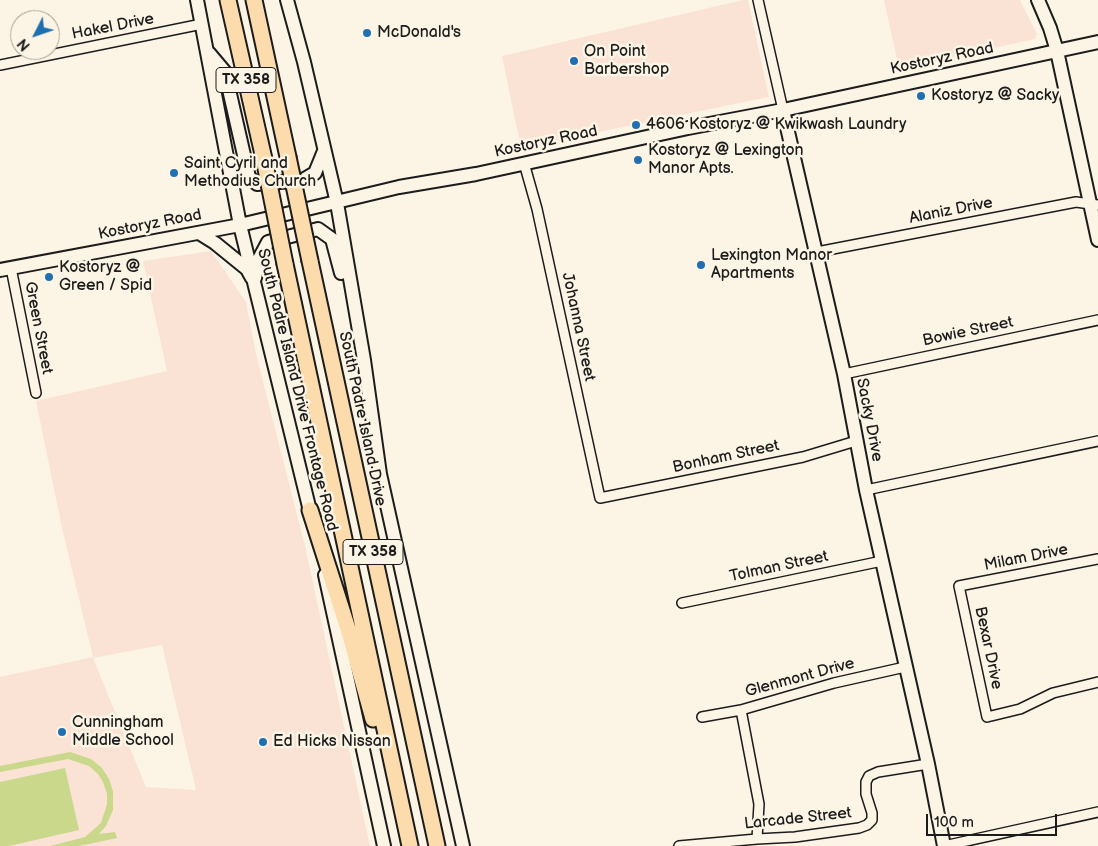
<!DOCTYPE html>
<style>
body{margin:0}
#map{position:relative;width:1098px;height:846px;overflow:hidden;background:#fcf5e5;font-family:"Balsamiq Sans",sans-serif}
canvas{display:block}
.north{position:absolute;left:10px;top:10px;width:50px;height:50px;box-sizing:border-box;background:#fcf5e5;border:1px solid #a29e95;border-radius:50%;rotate:229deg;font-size:14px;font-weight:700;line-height:20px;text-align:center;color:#1c1c1c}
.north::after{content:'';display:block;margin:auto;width:18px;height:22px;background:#1f6fb2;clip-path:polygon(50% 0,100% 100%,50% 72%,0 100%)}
.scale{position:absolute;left:926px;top:814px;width:131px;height:22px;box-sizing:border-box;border:2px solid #1c1c1c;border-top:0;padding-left:6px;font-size:15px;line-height:18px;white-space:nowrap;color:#1c1c1c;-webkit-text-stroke:4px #fcf5e5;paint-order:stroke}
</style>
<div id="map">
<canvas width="1098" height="846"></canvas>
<div class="north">N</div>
<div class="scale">100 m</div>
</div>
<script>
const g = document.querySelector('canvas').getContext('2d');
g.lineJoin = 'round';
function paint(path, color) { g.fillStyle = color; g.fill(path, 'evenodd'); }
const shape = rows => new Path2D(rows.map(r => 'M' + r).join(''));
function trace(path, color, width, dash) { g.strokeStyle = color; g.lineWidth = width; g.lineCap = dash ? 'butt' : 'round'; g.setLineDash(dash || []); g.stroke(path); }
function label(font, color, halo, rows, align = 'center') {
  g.font = font + ' "Balsamiq Sans",sans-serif'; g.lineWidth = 5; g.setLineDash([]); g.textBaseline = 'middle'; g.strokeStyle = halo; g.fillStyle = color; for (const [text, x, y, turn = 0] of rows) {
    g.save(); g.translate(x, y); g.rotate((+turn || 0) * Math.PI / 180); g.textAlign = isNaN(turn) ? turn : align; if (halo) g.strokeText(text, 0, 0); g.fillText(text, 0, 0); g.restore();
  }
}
const built = shape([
 [743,0,748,0,769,97,521,148,502,56],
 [884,0,1020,0,1037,34,1035,39,899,69],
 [211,251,246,302,256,354,305,546,370,846,0,846,0,677,93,657,62,528,36,401,167,371,143,261],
 [162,645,196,790,195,790,146,787,93,658]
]);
const green = shape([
 [70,752,91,759,102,768,109,779,113,791,113,810,106,826,99,834,115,832,117,838,79,846,50,846,85,837,101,823,107,804,107,794,103,782,98,774,89,766,68,759,0,772,0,766],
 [65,768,79,830,9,846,0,846,0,782]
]);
const street = shape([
 [758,0,783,110],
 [0,65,202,24],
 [524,163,537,209,600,498,803,457,856,441],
 [817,252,1076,202,1098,205],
 [11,268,36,393],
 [844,374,1098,320],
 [866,490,1098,441],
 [1098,559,959,586,987,717,1020,709,1053,693,1098,682],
 [682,603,882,561],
 [741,710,759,804,757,839],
 [702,717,741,710,834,683,905,667],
 [679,846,757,839,795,837,859,828,867,825,872,820,872,813,866,794,866,782,869,776,878,772,928,764],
 [944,846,1098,812]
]);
const secondary = shape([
 [197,0,240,225,312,519],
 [287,0,304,62,337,203,364,360,380,474,463,846],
 [1038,0,1050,28,1057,51,1098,240],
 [209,53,225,72,249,177,257,184,303,180,315,173,324,151],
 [783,110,844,374,866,490,928,764,944,846],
 [199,233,215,243,247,269,252,278],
 [0,270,240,225,399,187,476,174,688,128,783,110,1098,42],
 [255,278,259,259,268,242,318,229,332,239,341,273],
 [325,575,384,846]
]);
const highway = shape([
 [228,0,264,159],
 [254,0,288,157],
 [310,261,437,846],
 [285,264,410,846],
 [310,510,349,632,373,719]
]);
const highwayBridge = shape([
 [288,157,310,261],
 [264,159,285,264]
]);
const markers = [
 [367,33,5,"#1f6fb2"],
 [574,61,5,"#1f6fb2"],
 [921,96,5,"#1f6fb2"],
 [636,125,5,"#1f6fb2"],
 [638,160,5,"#1f6fb2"],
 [174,173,5,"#1f6fb2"],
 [701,265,5,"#1f6fb2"],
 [49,277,5,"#1f6fb2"],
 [62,732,5,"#1f6fb2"],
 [263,742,5,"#1f6fb2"]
];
const shields = [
 [246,80,60],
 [373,552,60]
];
const shieldNames = [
 ["TX 358",246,80],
 ["TX 358",373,552]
];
const streetNames = [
 ["Hakel Drive",113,27,-11],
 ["Kostoryz Road",942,59,-12],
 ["Kostoryz Road",546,142,-12],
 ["Alaniz Drive",951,211,-11],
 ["Kostoryz Road",150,225,-11],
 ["Johanna Street",578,327,78],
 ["Green Street",38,328,79],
 ["Bowie Street",968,332,-12],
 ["South Padre Island Drive Frontage Road",297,390,76],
 ["South Padre Island Drive",362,419,78],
 ["Sacky Drive",869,420,79],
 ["Bonham Street",726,457,-12],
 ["Milam Drive",1026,558,-11],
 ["Tolman Street",779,567,-12],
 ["Bexar Drive",988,648,78],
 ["Glenmont Drive",800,678,-15],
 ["Larcade Street",798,819,-6]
];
const poiNames = [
 ["McDonald's",377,33],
 ["On Point",584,52],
 ["Barbershop",584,70],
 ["Kostoryz @ Sacky",931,96],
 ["4606 Kostoryz @ Kwikwash Laundry",646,125],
 ["Kostoryz @ Lexington",648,151],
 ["Manor Apts.",648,169],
 ["Saint Cyril and",184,164],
 ["Methodius Church",184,182],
 ["Lexington Manor",711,256],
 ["Apartments",711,274],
 ["Kostoryz @",59,268],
 ["Green / Spid",59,286],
 ["Cunningham",72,723],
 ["Middle School",72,741],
 ["Ed Hicks Nissan",273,742]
];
paint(built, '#fae3d4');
paint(green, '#cad88b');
trace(street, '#1c1c1c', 12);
trace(secondary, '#1c1c1c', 16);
trace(highway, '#1c1c1c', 19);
trace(street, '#fcf5e5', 9);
trace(secondary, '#fcf5e5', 12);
trace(highway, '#fcdcac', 15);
trace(highwayBridge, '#1c1c1c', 19, []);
trace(highwayBridge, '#fcdcac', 15);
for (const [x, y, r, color] of markers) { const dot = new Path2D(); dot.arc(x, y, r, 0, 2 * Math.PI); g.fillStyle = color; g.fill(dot); trace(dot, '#fcf5e5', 2); }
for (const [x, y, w] of shields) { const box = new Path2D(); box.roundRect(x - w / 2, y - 12.5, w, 25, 4); g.fillStyle = '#fcf5e5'; g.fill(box); trace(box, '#1c1c1c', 1); }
label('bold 15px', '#1c1c1c', null, shieldNames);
label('16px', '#1c1c1c', '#fcf5e5', streetNames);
label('16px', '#1c1c1c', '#fcf5e5', poiNames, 'left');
</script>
